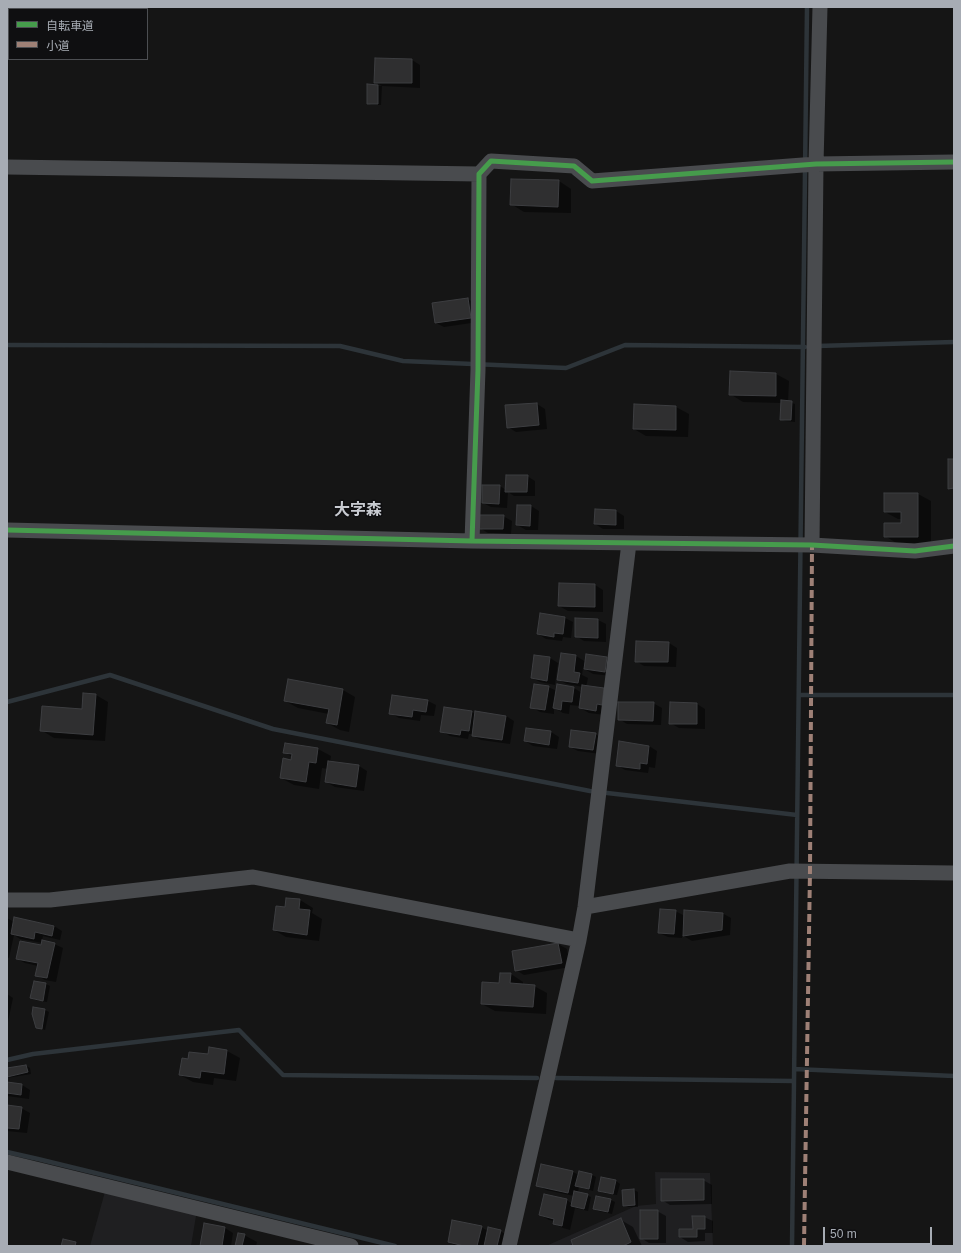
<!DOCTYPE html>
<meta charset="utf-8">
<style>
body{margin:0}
#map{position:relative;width:961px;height:1253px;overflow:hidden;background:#151515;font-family:Helvetica,"Noto Sans JP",sans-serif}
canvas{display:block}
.frame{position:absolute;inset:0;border:8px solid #a7acb4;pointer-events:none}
.legend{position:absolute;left:8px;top:8px;width:140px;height:52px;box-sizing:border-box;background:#0f0f11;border:1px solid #4c4e52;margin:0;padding:5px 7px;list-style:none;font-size:12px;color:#a7acb4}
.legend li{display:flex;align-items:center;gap:8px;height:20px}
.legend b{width:20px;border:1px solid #4c4e52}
.scale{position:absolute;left:823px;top:1227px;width:109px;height:18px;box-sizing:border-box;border:2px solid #a7acb4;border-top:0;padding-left:5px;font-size:12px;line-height:14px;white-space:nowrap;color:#a7acb4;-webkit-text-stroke:3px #0f0f11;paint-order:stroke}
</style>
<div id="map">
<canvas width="961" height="1253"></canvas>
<div class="frame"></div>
<ul class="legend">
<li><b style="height:5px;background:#469c4c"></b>自転車道</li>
<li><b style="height:5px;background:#9e8076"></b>小道</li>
</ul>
<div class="scale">50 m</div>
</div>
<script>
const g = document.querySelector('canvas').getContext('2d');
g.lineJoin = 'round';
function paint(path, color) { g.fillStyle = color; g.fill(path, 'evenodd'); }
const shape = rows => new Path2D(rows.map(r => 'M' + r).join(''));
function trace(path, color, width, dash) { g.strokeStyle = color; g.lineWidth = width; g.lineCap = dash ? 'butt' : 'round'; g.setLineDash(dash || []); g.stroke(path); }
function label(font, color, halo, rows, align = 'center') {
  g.font = font + ' Helvetica,"Noto Sans JP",sans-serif'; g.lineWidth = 3; g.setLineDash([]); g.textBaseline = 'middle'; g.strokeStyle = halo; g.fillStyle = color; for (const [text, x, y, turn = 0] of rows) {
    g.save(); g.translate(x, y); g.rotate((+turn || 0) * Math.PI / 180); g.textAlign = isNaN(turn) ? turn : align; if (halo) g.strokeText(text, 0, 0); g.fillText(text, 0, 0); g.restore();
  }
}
const built = shape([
 [655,1172,710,1173,713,1246,546,1246,636,1206,656,1204],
 [106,1188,197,1210,191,1246,90,1246]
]);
const shadow = shape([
 [376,59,412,60,420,65,420,88,382,86,381,105,371,105,368,103,368,85,382,86,375,82],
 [559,181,571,189,571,213,524,212,511,204],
 [468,299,476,304,478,322,444,327,436,323],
 [731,372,776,374,789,381,788,402,795,404,795,422,785,421,781,419,781,403,743,402,730,394],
 [537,404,545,409,547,429,516,432,508,427],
 [634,406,676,407,689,414,688,437,646,436,634,429],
 [527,476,535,481,535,496,514,496,508,492,507,508,491,507,483,503,500,486,506,490],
 [918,494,931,501,931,544,898,544,885,536,902,524,902,519,898,519,885,512],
 [531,506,539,511,538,530,526,530,517,525],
 [616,511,624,516,624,529,603,529,595,524],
 [503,516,512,521,511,534,488,533,480,528],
 [560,584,595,585,603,590,603,612,568,611,559,606],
 [565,618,573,622,571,638,563,637,562,641,546,639,538,634],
 [598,620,606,624,606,642,584,641,576,636],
 [669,643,677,648,676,667,644,666,636,661],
 [562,654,576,656,586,662,606,658,615,663,613,676,593,674,583,668,582,675,588,678,586,687,604,689,605,715,589,713,580,708,580,706,570,705,569,714,563,713,554,708,554,714,540,712,532,707,548,687,557,691,574,688,582,693,583,687,567,684,559,680],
 [535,656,550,658,558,663,555,685,540,682,532,678],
 [343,690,355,697,349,732,340,730,327,723,329,714,298,708,285,701],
 [96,695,108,702,105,741,54,738,41,730,83,710],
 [428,701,436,705,434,716,421,715,420,721,399,718,390,713],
 [653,703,662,708,661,725,627,724,619,719],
 [671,703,697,704,705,709,705,729,679,728,670,723],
 [472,712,476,714,506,716,514,721,510,744,481,740,473,736,473,734,469,734,468,739,450,736,441,731],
 [551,732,559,737,557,749,533,746,525,741],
 [595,734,604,739,601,754,578,751,570,747],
 [286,744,318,749,331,756,330,762,359,766,367,771,364,791,335,787,326,782,328,769,322,768,319,789,294,785,281,778,292,761,292,757,285,752],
 [649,746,657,751,655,768,649,767,648,773,625,770,617,765],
 [287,899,300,900,313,908,312,913,322,919,319,941,286,937,274,930,286,908],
 [675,911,685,916,722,913,731,918,730,935,692,941,682,935,682,938,668,937,659,933],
 [7,918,14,922,15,919,54,926,62,931,60,940,43,936,42,941,54,944,63,948,56,982,45,980,36,975,38,966,25,963,17,959,42,947,43,943,20,939,14,935,9,958,7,957],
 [558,944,567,949,570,967,524,975,516,970],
 [511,974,523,982,523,985,534,986,547,993,546,1014,495,1011,482,1004],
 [35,982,46,984,50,986,47,1002,35,1000,32,998],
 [7,994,13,998,7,1026],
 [34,1008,45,1010,49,1012,45,1030,37,1027],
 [210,1048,227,1051,240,1058,236,1081,214,1078,213,1085,193,1082,180,1075,189,1060,209,1056],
 [26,1066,30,1068,31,1074,7,1078,7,1069],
 [7,1083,22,1085,30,1090,29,1099,7,1096],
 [7,1106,21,1108,30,1113,27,1133,7,1131],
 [542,1165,573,1172,579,1175,579,1172,592,1175,596,1177,593,1191,579,1187,578,1192,591,1197,588,1211,575,1208,570,1230,563,1228,554,1224,555,1221,549,1220,540,1215,545,1196,567,1200,572,1204,574,1196,546,1190,537,1185],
 [601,1179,616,1181,620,1184,617,1195,603,1193,599,1190],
 [703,1180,712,1185,712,1204,670,1205,662,1200],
 [634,1190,638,1192,638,1207,628,1207,624,1205],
 [597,1197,611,1200,615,1202,612,1214,598,1211,594,1209],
 [657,1211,666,1216,666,1243,649,1243,641,1238],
 [704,1217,713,1221,713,1233,705,1233,705,1241,688,1242,680,1237,694,1230],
 [621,1220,633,1227,642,1246,574,1246],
 [481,1227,488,1231,500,1231,509,1236,506,1246,456,1246,449,1242],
 [225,1228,233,1233,231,1246,201,1246],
 [244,1235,257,1242,256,1246,236,1246]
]);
const stream = shape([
 [7,345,340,346,403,361,566,368,625,345,805,347],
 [817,346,954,342],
 [799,695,954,695],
 [7,702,110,675,273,729,590,791,797,815],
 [7,1060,33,1054,239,1030,283,1075,537,1078],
 [794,1069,954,1076],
 [556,1078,794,1081],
 [7,1152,38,1159,395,1246],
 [792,1246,807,7]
]);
const building = shape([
 [375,58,412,59,412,83,374,83,375,58],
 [367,84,378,85,378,104,367,104,367,84],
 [511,179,559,180,558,207,510,205,511,179],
 [468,298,471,318,435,323,432,303,468,298],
 [730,371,776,373,776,396,729,395,730,371],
 [781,400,792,401,791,420,780,420,781,400],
 [537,403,539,425,507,428,505,405,537,403],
 [634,404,676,406,676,430,633,429,634,404],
 [948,459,954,459,954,488,948,489,948,459],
 [506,475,528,475,527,492,505,492,506,475],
 [482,485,500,485,499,504,482,503,482,485],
 [884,493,918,493,918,537,884,537,884,523,901,523,901,512,884,512,884,493],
 [517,505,531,505,530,526,516,525,517,505],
 [595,509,616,510,616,525,594,524,595,509],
 [479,515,504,515,503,529,479,529,479,515],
 [559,583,595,584,595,607,558,606,559,583],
 [540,613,565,617,563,634,554,633,554,637,537,634,540,613],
 [575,618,598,619,598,638,575,637,575,618],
 [636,641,669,642,668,662,635,662,636,641],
 [561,653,576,655,574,672,580,673,578,683,557,680,561,653],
 [586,654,607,657,605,672,584,669,586,654],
 [534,655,550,657,547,681,531,678,534,655],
 [288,679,343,689,337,725,326,723,329,709,284,701,288,679],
 [534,684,549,686,545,710,530,708,534,684],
 [557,684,574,687,572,702,562,701,561,710,553,708,557,684],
 [582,685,604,688,602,705,597,704,596,711,579,708,582,685],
 [83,693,96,694,93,735,40,731,42,706,82,709,83,693],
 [392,695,428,700,426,712,413,710,412,717,389,714,392,695],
 [618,702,654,702,653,721,618,720,618,702],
 [670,702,697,703,697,724,669,724,670,702],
 [444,707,472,711,469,731,461,730,460,735,440,732,444,707],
 [475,711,506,716,502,740,472,736,475,711],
 [526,728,551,731,549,745,524,741,526,728],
 [571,730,596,733,593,750,569,747,571,730],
 [619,741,649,746,647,764,640,763,640,769,616,766,619,741],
 [285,743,318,748,316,763,309,762,306,782,280,778,283,758,291,760,292,754,283,753,285,743],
 [328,761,359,765,356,787,325,782,328,761],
 [286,898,300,899,299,909,310,910,307,935,273,930,276,906,285,907,286,898],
 [660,909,676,910,674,934,658,933,660,909],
 [684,910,723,913,722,930,683,936,684,910],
 [14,917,54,926,52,936,35,932,34,939,11,934,14,917],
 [42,940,55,943,47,978,35,976,38,963,16,959,20,941,41,945,42,940],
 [558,943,562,963,515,971,512,951,558,943],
 [500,973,511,973,510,983,535,985,533,1007,481,1004,482,982,499,983,500,973],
 [34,981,46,983,43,1001,30,998,34,981],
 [33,1007,45,1009,42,1029,36,1028,32,1014,33,1007],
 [209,1047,227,1050,224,1074,201,1071,200,1078,179,1075,182,1058,188,1059,189,1052,208,1054,209,1047],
 [26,1065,28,1072,7,1077,7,1068,26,1065],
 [7,1082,22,1084,21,1095,7,1093,7,1082],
 [7,1105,22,1107,19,1129,7,1128,7,1105],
 [541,1164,573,1171,568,1193,536,1186,541,1164],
 [579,1171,592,1174,589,1189,575,1186,579,1171],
 [601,1177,616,1180,613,1194,598,1191,601,1177],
 [661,1179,704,1179,704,1200,661,1201,661,1179],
 [634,1189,635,1205,623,1206,622,1190,634,1189],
 [574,1191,588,1194,584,1209,571,1206,574,1191],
 [544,1194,567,1199,562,1226,553,1224,554,1219,539,1215,544,1194],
 [596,1196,611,1199,608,1212,593,1209,596,1196],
 [640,1210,658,1210,658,1239,640,1239,640,1210],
 [692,1216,705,1216,705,1229,697,1229,697,1237,679,1237,679,1229,693,1229,692,1216],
 [621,1218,631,1242,623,1246,573,1246,571,1240,621,1218],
 [452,1220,482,1226,477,1246,464,1246,448,1242,452,1220],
 [204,1223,225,1227,222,1246,200,1246,204,1223],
 [488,1227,501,1230,497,1246,484,1246,488,1227],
 [238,1233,245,1234,242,1246,235,1246,238,1233],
 [63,1239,76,1242,75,1246,61,1246,63,1239]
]);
const minor = shape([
 [7,167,479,174],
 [7,530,472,541,812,545,915,551,954,546],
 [472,541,478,370,479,174,491,161,574,166,592,181,816,164,954,162],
 [812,545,816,164,820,7],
 [7,900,50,900,253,877,579,940],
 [585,907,790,871,954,873],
 [7,1162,351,1246],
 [509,1246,579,940,585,907,629,543]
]);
const quiet = shape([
 [804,1246,810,871,812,545]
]);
const cycleway = shape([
 [7,530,472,541,812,545,915,551,954,546],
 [472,541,478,370,479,174,491,161,574,166,592,181,816,164,954,162]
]);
const quarterNames = [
 ["大字森",358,511]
];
paint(built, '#1f1f21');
paint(shadow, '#0007');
trace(stream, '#2d3439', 4.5);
paint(building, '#2f2f30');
trace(building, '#3d3e41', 1);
trace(minor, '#494b4e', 15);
trace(quiet, '#9e8076', 4, [8, 4]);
trace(cycleway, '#469c4c', 5);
label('bold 16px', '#c8cbd1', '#0f0f11', quarterNames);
</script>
